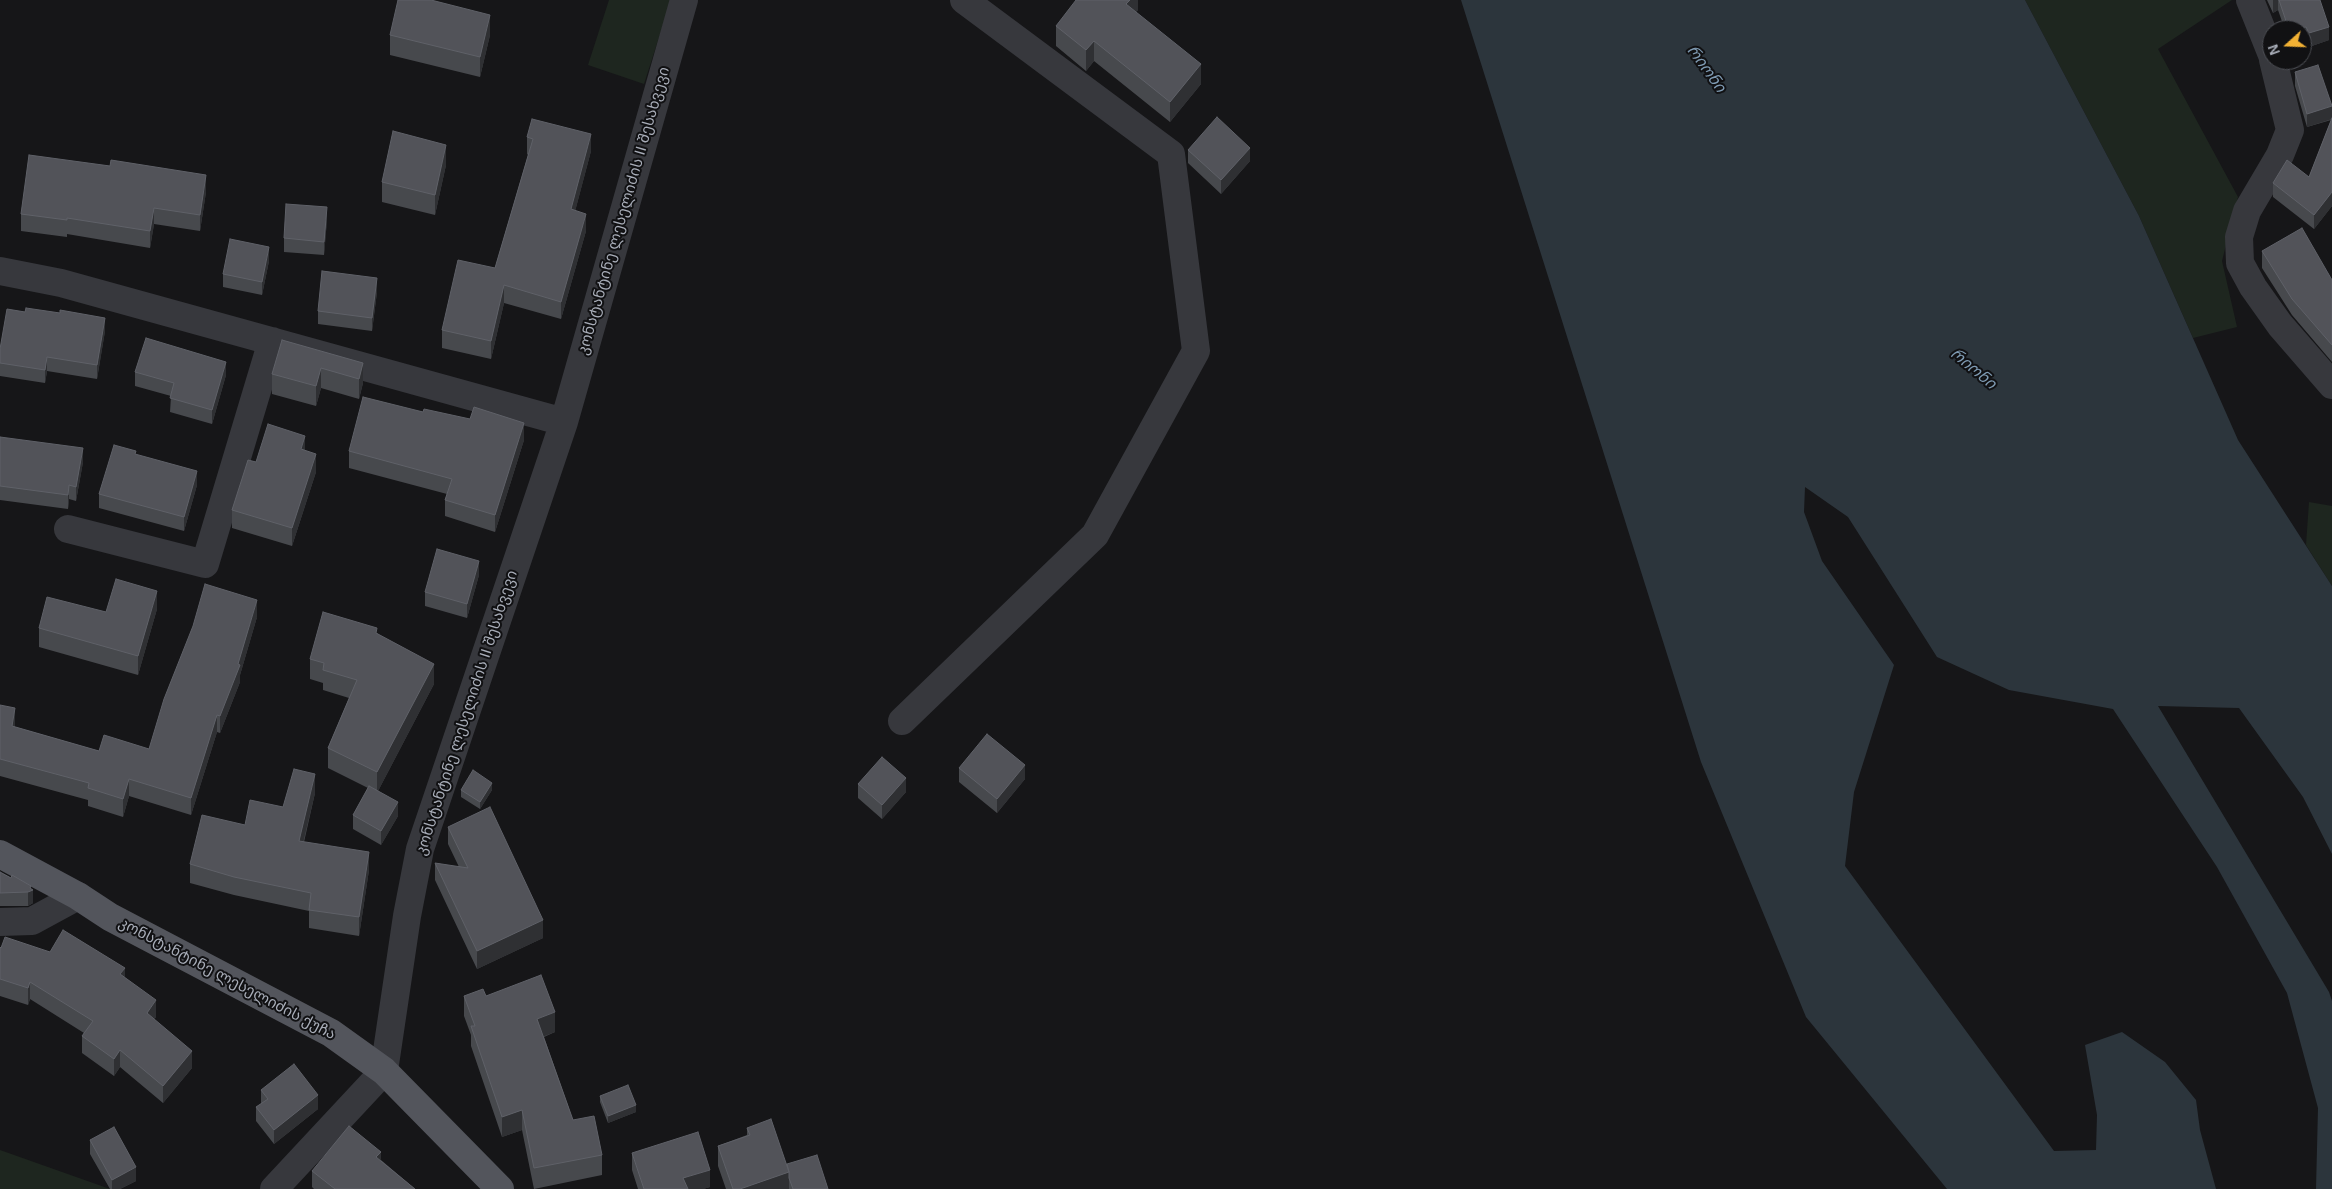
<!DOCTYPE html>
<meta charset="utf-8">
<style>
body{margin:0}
#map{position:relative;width:2332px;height:1189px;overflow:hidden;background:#161618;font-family:Arial,sans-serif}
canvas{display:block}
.north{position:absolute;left:2262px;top:20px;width:50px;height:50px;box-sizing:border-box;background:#111113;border:1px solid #4d4f55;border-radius:50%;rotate:250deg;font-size:14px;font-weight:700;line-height:20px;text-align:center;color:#a8adb8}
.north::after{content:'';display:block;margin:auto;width:18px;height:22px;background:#f2b134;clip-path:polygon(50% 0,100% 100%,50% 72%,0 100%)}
</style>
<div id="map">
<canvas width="2332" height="1189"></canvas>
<div class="north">N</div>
</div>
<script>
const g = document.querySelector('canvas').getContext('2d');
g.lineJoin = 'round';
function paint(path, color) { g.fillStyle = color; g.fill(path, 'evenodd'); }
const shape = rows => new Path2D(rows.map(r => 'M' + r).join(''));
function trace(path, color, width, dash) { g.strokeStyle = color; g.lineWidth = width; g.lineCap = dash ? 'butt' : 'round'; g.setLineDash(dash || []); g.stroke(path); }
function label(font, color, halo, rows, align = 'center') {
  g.font = font + ' Arial,"Noto Sans Georgian",sans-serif'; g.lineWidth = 4; g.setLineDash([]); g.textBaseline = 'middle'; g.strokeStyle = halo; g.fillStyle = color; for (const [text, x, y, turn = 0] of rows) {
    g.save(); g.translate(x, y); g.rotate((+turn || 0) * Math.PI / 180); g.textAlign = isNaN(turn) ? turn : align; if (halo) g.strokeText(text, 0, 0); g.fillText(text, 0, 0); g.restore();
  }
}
const green = shape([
 [609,0,671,0,644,84,588,65],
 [2025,0,2232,0,2158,49,2238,197,2222,261,2237,327,2193,338,2139,216],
 [2309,502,2332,506,2332,586,2306,545],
 [0,1150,110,1189,0,1189]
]);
const water = shape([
 [1461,0,2025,0,2139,216,2238,440,2332,586,2332,854,2303,797,2239,708,2158,706,2329,992,2332,1001,2332,1189,2316,1189,2318,1108,2287,993,2217,867,2113,709,2009,690,1937,657,1848,517,1805,487,1804,512,1822,561,1894,665,1854,792,1845,866,2054,1151,2096,1150,2097,1115,2085,1045,2122,1032,2165,1062,2196,1100,2200,1130,2216,1189,1947,1189,1806,1017,1701,762]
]);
const minor = shape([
 [2250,0,2272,55],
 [2273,60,2290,130,2280,155,2247,211,2239,237,2240,263,2253,287,2280,325,2332,385],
 [0,271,61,283,564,422],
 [68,529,205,564,272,341],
 [902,721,1095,535,1196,351,1171,154,964,0],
 [0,922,32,921,78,896],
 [274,1189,384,1071,407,916,420,849,564,422,684,0]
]);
const major = shape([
 [0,854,78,896,110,917,331,1033,384,1071,500,1189]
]);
const wall = shape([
 [1138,0,1138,10,1136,12,1201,84,1170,122,1094,61,1086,71,1056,46,1056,26],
 [2267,0,2320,0,2329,40,2309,47,2302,30,2285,30,2278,10,2273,13],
 [390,35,490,35,480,77,390,55],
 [2295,72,2332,118,2332,206,2314,229,2273,197,2273,183,2309,177,2331,120,2307,127,2295,86],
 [527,137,591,151,575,211,586,231,561,319,504,303,491,359,442,348,442,330,495,268,528,155,527,154],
 [1188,150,1250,161,1221,194,1188,163],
 [446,165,435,215,382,202,382,182],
 [206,192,200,231,154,224,150,248,67,234,67,237,21,231,21,214],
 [327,220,324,255,284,252,284,238],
 [2262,251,2332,280,2332,362,2292,315,2262,268],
 [269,261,262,295,223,287,223,274],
 [377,292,372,331,318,324,318,311],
 [105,331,97,379,47,371,45,383,0,376,0,349],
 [363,363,363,383,359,399,321,388,316,406,272,394,272,374],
 [135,372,226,375,212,424,170,412,171,396,135,386],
 [0,437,83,462,76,501,69,499,68,509,0,500],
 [524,440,495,532,445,516,445,500,447,494,349,468,349,451],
 [305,451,316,472,292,546,232,528,232,510,256,462],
 [136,455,197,485,184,531,99,508,99,494],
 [479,575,467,618,425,606,425,592],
 [157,609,138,675,39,647,39,628],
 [257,617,240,675,240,682,220,733,217,732,191,815,129,796,123,817,88,806,88,800,0,776,0,705,15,726,15,727,99,751,149,749],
 [377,633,434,684,378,791,398,816,381,845,353,829,353,815,368,788,328,768,328,748,349,698,323,690,323,683,310,679,310,659],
 [959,768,1025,779,997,813,959,782],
 [858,784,906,792,882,819,858,798],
 [461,790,492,790,480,809,461,797],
 [315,793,304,842,369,870,359,936,309,928,309,911,234,895,190,883,190,864,245,825,283,807],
 [448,827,543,938,477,969,435,880,435,863,459,867,448,844],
 [0,872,31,889,33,903,28,906,0,906],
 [0,947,125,978,156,1017,154,1019,192,1068,163,1103,120,1067,114,1076,82,1053,82,1036,84,1033,30,999,28,1005,0,996],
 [464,996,486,996,555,1032,544,1037,573,1120,602,1155,602,1175,534,1189,522,1130,502,1137,471,1046,471,1035,464,1016],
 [261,1090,318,1109,274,1144,256,1121,256,1107,261,1104],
 [600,1096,636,1112,608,1123,600,1102],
 [747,1128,787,1164,828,1189,726,1189,718,1166,718,1146,747,1135],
 [90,1140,136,1181,120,1189,110,1189,90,1154],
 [632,1153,710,1187,703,1189,638,1189,632,1170],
 [381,1160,415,1189,314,1189,312,1187,312,1171]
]);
const shadedWall = shape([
 [1130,0,1138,0,1138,10,1126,24,1126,4],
 [2273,0,2278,0,2278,10,2273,13],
 [490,15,490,35,480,77,480,57],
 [2306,27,2306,40,2302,42,2302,30,2296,30],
 [2329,27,2329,40,2309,47,2309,33],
 [1094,41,1094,61,1086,71,1086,50],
 [1201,64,1201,84,1170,122,1170,102],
 [2332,106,2332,119,2307,127,2307,114],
 [591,134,591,151,571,227,571,209],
 [446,145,446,165,435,215,435,195],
 [1250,148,1250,161,1221,194,1221,180],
 [206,175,206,192,200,231,200,215],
 [2332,192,2332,206,2314,229,2314,215],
 [327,207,327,220,324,255,324,242],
 [154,208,154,224,150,248,150,231],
 [586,214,586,231,561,319,561,302],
 [269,247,269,261,262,295,262,282],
 [377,278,377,292,372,331,372,318],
 [504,285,504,303,491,359,491,341],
 [105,318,105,331,97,379,97,365],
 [47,357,47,371,45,383,45,370],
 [226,362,226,375,212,424,212,410],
 [363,363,363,383,359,399,359,379],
 [321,368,321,388,316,406,316,386],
 [524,423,524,440,495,532,495,515],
 [305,436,305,454,301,449],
 [83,448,83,462,76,501,76,487],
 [316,454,316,472,292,546,292,528],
 [197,471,197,485,184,531,184,517],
 [69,485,69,499,68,509,68,495],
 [479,561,479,575,467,618,467,604],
 [157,591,157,609,138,675,138,656],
 [257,600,257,617,240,675,240,682,220,733,220,716,238,664],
 [434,664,434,684,377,793,377,772],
 [15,708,15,726,12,744,12,726],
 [217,715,217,732,191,815,191,798],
 [1025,765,1025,779,997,813,997,799],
 [315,774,315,793,299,860,299,841],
 [906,778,906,792,882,819,882,805],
 [129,779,129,796,123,817,123,799],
 [492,783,492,790,480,809,480,802],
 [398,802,398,816,381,845,381,831],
 [369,852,369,870,359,936,359,917],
 [31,886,31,891,33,890,33,903,28,906,28,892],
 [543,920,543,938,477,969,477,951],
 [125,968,125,985,120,974],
 [30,982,30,999,28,1005,28,988],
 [156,1000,156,1017,147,1030,147,1013],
 [555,1012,555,1032,537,1039,537,1019],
 [120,1050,120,1067,114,1076,114,1059],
 [192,1051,192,1068,163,1103,163,1086],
 [318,1095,318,1109,274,1144,274,1130],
 [636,1105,636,1112,608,1123,608,1116],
 [522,1110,522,1130,502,1137,502,1117],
 [381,1152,381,1168,376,1157],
 [136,1167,136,1181,120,1189,112,1189,112,1180],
 [710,1170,710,1187,703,1189,683,1189,683,1178],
 [789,1172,789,1189,740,1189]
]);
const building = shape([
 [398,0,431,0,490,15,480,57,390,35,398,0],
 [1076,0,1130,0,1126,4,1201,64,1170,102,1094,41,1086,50,1056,26,1076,0],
 [2279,0,2320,0,2329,27,2309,33,2306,27,2296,30,2289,30,2279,0],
 [2318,65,2332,106,2307,114,2295,72,2318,65],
 [1217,117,1250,148,1221,180,1188,150,1217,117],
 [2332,118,2332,192,2314,215,2273,183,2287,160,2309,177,2332,118],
 [532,119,591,134,571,209,586,214,561,302,504,285,491,341,442,330,458,260,495,268,533,139,527,137,532,119],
 [393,131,446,145,435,195,382,182,393,131],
 [29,155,110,166,111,160,206,175,200,215,154,208,150,231,67,218,67,220,21,214,29,155],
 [286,204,327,207,324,242,284,238,286,204],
 [2302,228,2332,280,2332,345,2292,299,2262,251,2302,228],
 [230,239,269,247,262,282,223,274,230,239],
 [322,271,377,278,372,318,318,311,322,271],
 [26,308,60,313,60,310,105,318,97,365,47,357,45,370,0,363,0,349,7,309,25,312,26,308],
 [146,338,226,362,212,410,170,398,174,383,135,372,146,338],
 [282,340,363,363,359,379,321,368,316,386,272,374,282,340],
 [363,397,423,412,424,409,470,419,474,407,524,423,495,515,445,500,452,479,349,451,363,397],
 [268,424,305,436,301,449,316,454,292,528,232,510,248,460,256,462,268,424],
 [0,437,83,448,76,487,69,485,68,495,0,486,0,437],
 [114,445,136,451,135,454,197,471,184,517,99,494,114,445],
 [437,549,479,561,467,604,425,592,437,549],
 [116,579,157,591,138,656,39,628,47,597,106,612,116,579],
 [205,584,257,600,238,664,240,665,220,716,217,715,191,798,129,779,123,799,88,788,89,783,0,759,0,705,15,708,12,726,99,751,104,735,149,749,164,699,193,626,205,584],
 [323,612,377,628,376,633,434,664,377,772,328,748,357,680,323,670,324,663,310,659,323,612],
 [987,734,1025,765,997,799,959,768,987,734],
 [882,757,906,778,882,805,858,784,882,757],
 [294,769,315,774,299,841,369,852,359,917,309,910,311,893,234,877,190,864,202,815,245,825,250,800,283,807,294,769],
 [473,770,492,783,480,802,461,790,473,770],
 [369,786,398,802,381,831,353,815,369,786],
 [490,807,543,920,477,951,435,863,468,868,448,827,490,807],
 [0,872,11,878,12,875,31,886,30,888,33,890,28,892,0,893,0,872],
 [63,930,125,968,120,974,156,1000,147,1013,192,1051,163,1086,120,1050,114,1059,82,1036,93,1021,30,982,28,988,0,979,0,947,1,948,5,937,50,952,63,930],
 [541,975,555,1012,537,1019,573,1120,594,1116,602,1155,534,1168,522,1110,502,1117,471,1026,475,1026,464,996,483,989,486,996,541,975],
 [294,1064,318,1095,274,1130,256,1107,268,1099,261,1090,294,1064],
 [628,1085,636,1105,608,1116,600,1096,628,1085],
 [771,1119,789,1172,740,1189,733,1189,718,1146,750,1135,747,1128,771,1119],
 [349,1126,381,1152,376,1157,415,1189,335,1189,312,1171,349,1126],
 [114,1127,136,1167,112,1180,90,1140,114,1127],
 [698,1132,710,1170,683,1178,688,1189,644,1189,632,1153,698,1132],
 [817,1155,828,1189,793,1189,789,1178,789,1172,787,1164,817,1155]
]);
const streetNames = [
 ["კონსტანტინე ლესელიძის II შესახვევი",624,211,-74],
 ["კონსტანტინე ლესელიძის II შესახვევი",467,713,-72],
 ["კონსტანტინე ლესელიძის ქუჩა",227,979,28]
];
const waterNames = [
 ["რიონი",1706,69,54],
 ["რიონი",1973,369,40]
];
paint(green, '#1e261f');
paint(water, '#2c353c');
trace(minor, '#37383d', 28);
trace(major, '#53555c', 28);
paint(wall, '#47494d');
paint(shadedWall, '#2f3033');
paint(building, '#525359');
trace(building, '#5f6168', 1);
label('15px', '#a8adb8', '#111113', streetNames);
label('italic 16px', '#7f9bb3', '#111113', waterNames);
</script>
